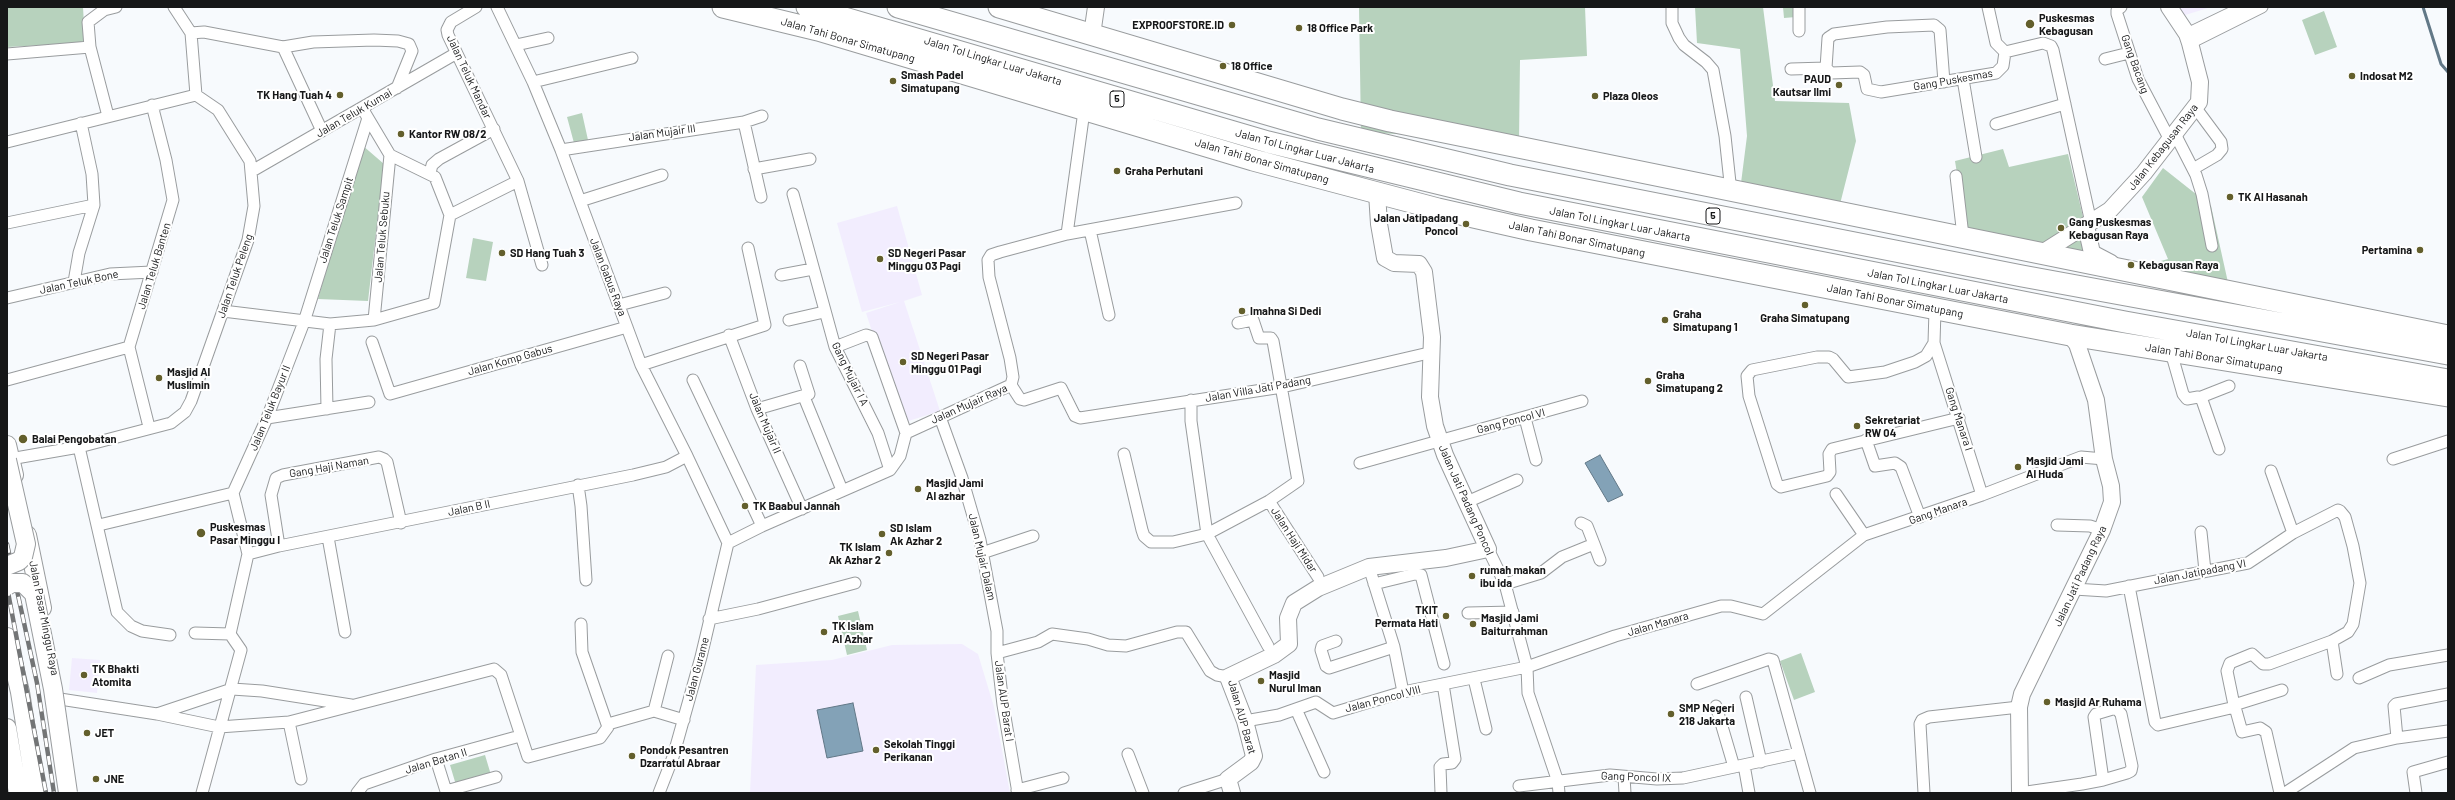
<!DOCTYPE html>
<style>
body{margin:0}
#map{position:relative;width:2455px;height:800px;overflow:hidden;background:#f7fafd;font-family:Barlow,sans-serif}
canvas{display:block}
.frame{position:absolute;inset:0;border:8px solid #161718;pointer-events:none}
</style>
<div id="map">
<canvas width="2455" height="800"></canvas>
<div class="frame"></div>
</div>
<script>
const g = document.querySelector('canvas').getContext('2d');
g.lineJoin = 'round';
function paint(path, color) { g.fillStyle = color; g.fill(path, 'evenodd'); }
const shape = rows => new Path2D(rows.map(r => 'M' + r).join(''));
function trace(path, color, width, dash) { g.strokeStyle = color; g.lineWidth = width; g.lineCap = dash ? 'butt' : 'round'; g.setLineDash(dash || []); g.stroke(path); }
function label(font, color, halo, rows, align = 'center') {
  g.font = font + ' Barlow,sans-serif'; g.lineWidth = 4; g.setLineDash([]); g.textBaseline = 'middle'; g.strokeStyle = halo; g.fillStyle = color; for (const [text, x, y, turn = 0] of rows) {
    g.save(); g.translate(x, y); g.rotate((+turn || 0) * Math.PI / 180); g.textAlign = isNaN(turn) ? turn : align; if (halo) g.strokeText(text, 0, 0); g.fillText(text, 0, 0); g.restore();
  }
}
const education = shape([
 [2176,7,2211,7,2179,17],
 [897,206,922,295,904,301,940,411,902,423,866,313,900,302,862,312,837,223],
 [962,644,978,654,994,707,1010,793,750,793,756,665,832,660,892,645],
 [72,658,100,660,97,693,69,690]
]);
const green = shape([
 [7,7,83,7,85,43,7,47],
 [1359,7,1585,7,1587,56,1520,60,1519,141,1361,132],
 [1695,7,1763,7,1775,101,1849,103,1856,141,1839,208,1741,183,1747,136,1740,49,1697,43],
 [1783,7,1795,7,1796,17,1784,18],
 [2324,11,2337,47,2315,55,2302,20],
 [582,113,588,140,574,143,567,117],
 [362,145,384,164,368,301,318,299],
 [2003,149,2009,167,2068,154,2094,263,1968,242,1955,161],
 [2163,168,2211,206,2229,287,2129,270,2168,259,2142,197],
 [473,238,493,242,486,281,466,278],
 [858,611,867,650,847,655,838,616],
 [1801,653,1815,692,1794,700,1780,661],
 [485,755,491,775,456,785,450,765]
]);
const water = shape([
 [1600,455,1623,495,1608,502,1585,463,1600,455],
 [853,703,863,751,827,758,817,710,853,703]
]);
const stream = shape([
 [2423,7,2441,64,2448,72]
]);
const street = shape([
 [174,7,191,33,196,95],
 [476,7,451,22,447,30,448,35,518,181,542,265],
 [497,7,533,82,561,150,641,365,687,456,728,543],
 [1672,7,1672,23,1679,38,1684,45,1706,62,1713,70,1725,136,1731,192],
 [1988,7,1996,43,2005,52],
 [2121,7,2117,10,2117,14,2138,79,2170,140],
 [1799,31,1799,7],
 [191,33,204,32,283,47,322,131],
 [2187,34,2243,7],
 [2190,43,2262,7],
 [516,45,548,38],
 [283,47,313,42,374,40,398,41,409,44,412,51,397,88],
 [2005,52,2043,43,2051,46,2053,50,2091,223],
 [7,54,90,47],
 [2105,59,2129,53],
 [1826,68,1828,38,1834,34,1887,27,1934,25,1940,30,1944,82],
 [1791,69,1826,68,1831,73,1860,72,1864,75,1867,89,1881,92,1996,73,2003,66,2005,52],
 [1963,79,1976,157],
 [533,82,632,58],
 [108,116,90,47,88,22,104,10,116,7],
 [744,122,761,197],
 [1996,124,2065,104],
 [2175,134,2196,175,2202,194,2212,246],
 [7,142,196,95,218,110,250,161,254,206,248,240,191,401,185,412,171,423,79,447,10,459],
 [561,150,744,122,762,116],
 [754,169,810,159],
 [2193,169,2217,155,2222,149,2221,142,2195,107],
 [252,171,455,54],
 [430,173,432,165,439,159,494,129],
 [1956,176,1963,236],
 [793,194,835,347,878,433,890,470],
 [580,201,662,175],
 [450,215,518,181],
 [7,223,94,205],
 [1090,230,1109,315],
 [1067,234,1236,203],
 [781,275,813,269],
 [74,282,79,253,94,205,92,174,81,123],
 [7,298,110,274,152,272],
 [619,305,665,293],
 [1935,310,1934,343,1926,356,1915,362,1885,372,1848,377,1833,359,1829,357,1817,357,1752,370,1747,376,1749,396,1777,484,1781,487,1827,476,1830,472,1829,454,1832,449,1959,418],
 [223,311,330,324,374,320,434,303,450,215,435,177,390,155,362,108],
 [374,320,390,155],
 [789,320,824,312],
 [729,335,757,409,802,509],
 [372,342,390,394,627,327],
 [1934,343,1982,495],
 [835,347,866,335,872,337,906,433],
 [2171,352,2183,394,2187,399,2198,397,2202,400,2219,449],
 [641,365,765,325,748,248],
 [7,380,129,347],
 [693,380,762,526],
 [1011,385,1020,399,1024,400,1061,388,1075,416,1080,418,1282,387,1433,352],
 [804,397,842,490],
 [2201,397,2229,386],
 [1191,400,1191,421,1207,534,1268,646],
 [327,409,326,359,330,324],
 [757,409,809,394,800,366],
 [940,417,962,478,980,540,997,631,997,653,1003,705,1018,793],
 [267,418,369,402],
 [1525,418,1536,460],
 [149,427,129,347,173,200,166,160,152,105],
 [1866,440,1875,466,1895,463,1901,467,1920,517],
 [79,447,117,612,131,626,142,631,170,635],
 [1124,454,1142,530,1144,536,1151,542,1173,542,1207,534,1269,501,1298,481,1273,341,1271,338,1259,338,1253,320,1238,323],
 [2393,459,2448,441],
 [1360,463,1582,401],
 [2271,471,2293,533],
 [578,485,581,506,586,580],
 [233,493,267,418,304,322,368,118],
 [1836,494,1864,535],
 [1269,501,1318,577],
 [1467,502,1517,480],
 [99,525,233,493],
 [2057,525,2090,526,2102,530],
 [2201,532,2205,571],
 [328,537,345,632],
 [728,543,762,526,890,470,900,456,906,433,1011,385,1013,377,1010,358,989,277,988,260,991,255,1000,252,1067,234,1084,111],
 [1594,544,1600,560],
 [279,546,271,495,276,478,283,475,379,457,384,459,387,462,401,523],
 [1488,549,1505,584,1527,667,1528,693,1558,782,1559,793],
 [982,553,1033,536],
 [248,554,279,546,633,475,666,467,687,456],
 [1369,567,1394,647,1403,692],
 [1374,584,1415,574,1421,575,1444,664],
 [1505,584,1541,573,1562,557,1594,544,1587,526,1581,523],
 [2129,586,2155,722,2158,725,2235,707,2234,705,2282,690],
 [2074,589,2106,591,2248,563,2293,533,2338,510,2340,511,2345,517,2353,546,2360,583,2353,624,2348,632,2332,641,2269,664,2263,664,2252,654,2230,663,2227,671,2234,705],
 [1468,613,1513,612],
 [709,619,758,609,855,583],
 [195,633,230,634],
 [1336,641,1322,646,1321,650,1326,666,1329,668,1394,647],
 [2332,641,2337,674],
 [997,653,1038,642,1052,634,1088,639,1108,645,1126,646,1177,632,1186,632,1210,671,1217,675,1228,677],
 [2359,678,2389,665,2448,655],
 [1474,679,1486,729],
 [1697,684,1769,659,1773,660,1810,793],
 [1746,697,1761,762],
 [60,699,157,714,219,727,289,722,494,669,501,675,528,757,600,738,608,727,582,652,581,624],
 [1716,706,1734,767],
 [2235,707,2242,732,2260,728,2266,732,2280,793],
 [1296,709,1324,772],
 [654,711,668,656],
 [157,714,232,689,262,691,351,705],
 [1245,721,1279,715,1316,702,1333,713,1403,692,1527,667,1615,636,1721,606,1731,606,1763,614,1864,535,1982,495,2081,457,2104,459],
 [289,722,301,779],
 [608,724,654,711,684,720],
 [2397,738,2394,706,2396,704,2448,694],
 [1128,754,1143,793],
 [436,759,446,791,496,777],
 [1744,765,1749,793],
 [1624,777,1625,793],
 [1519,786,1610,775,1657,779,1683,778,1799,753],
 [1017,790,1063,778],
 [202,793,241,650,230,634,248,554,233,493],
 [357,793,364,784,436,759,520,736],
 [659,793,673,757,701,657,728,543],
 [1184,793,1228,779],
 [1441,793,1440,767,1443,764,1452,763,1455,759,1443,684],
 [1924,793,1920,724,1922,720,1929,717,2019,707],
 [2020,793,2082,784,2103,780,2127,773,2131,771,2132,766,2121,714,2116,708,2096,714,2094,717,2103,780],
 [2285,793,2354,748,2397,738,2448,731],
 [2416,793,2413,772,2448,762]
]);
const secondary = shape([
 [1092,35,1096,7],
 [2086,226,2092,253,2111,263],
 [2042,253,2110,210,2144,173,2199,102,2200,82,2190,43,2187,34,2169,7],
 [1232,793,1228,779,1251,762,1254,756,1245,721,1228,677,1274,655,1289,644,1288,618,1294,603,1318,588,1369,567,1446,558,1488,549,1445,455,1435,426,1430,397,1432,337,1424,272,1419,264,1394,263,1385,258,1379,224,1377,193],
 [2020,793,2019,707,2022,694,2102,530,2112,502,2111,486,2104,459,2096,400,2077,344,2070,335]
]);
const primary = shape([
 [7,445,14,475],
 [27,535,42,608],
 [7,637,20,692,36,793],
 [7,728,18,793]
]);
const highway = shape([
 [723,7,818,30,1253,160,1438,209,1531,230,2070,335,2448,396],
 [807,7,1268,142,1519,203,2125,322,2448,380],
 [898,7,1318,129,1510,175,2022,276,2448,354],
 [999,7,1342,109,1390,121,2448,336]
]);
const rail = shape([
 [7,544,37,683,54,793],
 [7,587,46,793]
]);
const primaryBridge = shape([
 [7,460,26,544,23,557,19,561,7,566],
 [7,586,12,583,23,583,34,594,53,689,68,793]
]);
const markers = [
 [2030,24,5,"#635f2c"],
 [1232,25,4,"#635f2c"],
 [1299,28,4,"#635f2c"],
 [1223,66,4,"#635f2c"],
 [2352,76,4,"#635f2c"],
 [893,81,4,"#635f2c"],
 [1839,85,4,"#635f2c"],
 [340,95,4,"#635f2c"],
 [1595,96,4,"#635f2c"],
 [401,134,4,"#635f2c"],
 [1117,171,4,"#635f2c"],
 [2230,197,4,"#635f2c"],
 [1466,224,4,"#635f2c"],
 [2061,228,4,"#635f2c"],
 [2420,250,4,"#635f2c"],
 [502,253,4,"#635f2c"],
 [880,259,4,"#635f2c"],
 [2131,265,4,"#635f2c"],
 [1805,305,4,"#635f2c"],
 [1242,311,4,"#635f2c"],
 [1665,320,4,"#635f2c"],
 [903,362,4,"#635f2c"],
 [159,378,4,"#635f2c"],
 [1648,381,4,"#635f2c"],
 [1857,426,4,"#635f2c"],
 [23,439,5,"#635f2c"],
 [2018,467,4,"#635f2c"],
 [918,489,4,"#635f2c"],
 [745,506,4,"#635f2c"],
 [201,533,5,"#635f2c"],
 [882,534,4,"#635f2c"],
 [889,553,4,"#635f2c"],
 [1472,576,4,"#635f2c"],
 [1446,616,4,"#635f2c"],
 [1473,624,4,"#635f2c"],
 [824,632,4,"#635f2c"],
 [84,675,4,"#635f2c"],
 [1261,681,4,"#635f2c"],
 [2047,702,4,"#635f2c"],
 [1671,714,4,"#635f2c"],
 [87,733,4,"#635f2c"],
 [876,750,4,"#635f2c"],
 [632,756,4,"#635f2c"],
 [96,779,4,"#635f2c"]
];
const shields = [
 [1117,99,14],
 [1713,216,14]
];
const shieldNames = [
 ["5",1117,99],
 ["5",1713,216]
];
const poiNames = [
 ["Puskesmas",2039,18],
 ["Kebagusan",2039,31],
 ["EXPROOFSTORE.ID",1224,25,"right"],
 ["18 Office Park",1307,28],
 ["18 Office",1231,66],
 ["Smash Padel",901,75],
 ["Simatupang",901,88],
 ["Indosat M2",2360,76],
 ["PAUD",1831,79,"right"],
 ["Kautsar Ilmi",1831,92,"right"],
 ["TK Hang Tuah 4",332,95,"right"],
 ["Plaza Oleos",1603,96],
 ["Kantor RW 08/2",409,134],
 ["Graha Perhutani",1125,171],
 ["TK Al Hasanah",2238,197],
 ["Jalan Jatipadang",1458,218,"right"],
 ["Poncol",1458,231,"right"],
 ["Gang Puskesmas",2069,222],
 ["Kebagusan Raya",2069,235],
 ["Pertamina",2412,250,"right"],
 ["SD Hang Tuah 3",510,253],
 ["SD Negeri Pasar",888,253],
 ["Minggu 03 Pagi",888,266],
 ["Kebagusan Raya",2139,265],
 ["Imahna Si Dedi",1250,311],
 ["Graha",1673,314],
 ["Simatupang 1",1673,327],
 ["Graha Simatupang",1805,318,"center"],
 ["SD Negeri Pasar",911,356],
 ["Minggu 01 Pagi",911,369],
 ["Masjid Al",167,372],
 ["Muslimin",167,385],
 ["Graha",1656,375],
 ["Simatupang 2",1656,388],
 ["Sekretariat",1865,420],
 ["RW 04",1865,433],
 ["Balai Pengobatan",32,439],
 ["Masjid Jami",2026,461],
 ["Al Huda",2026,474],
 ["Masjid Jami",926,483],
 ["Al azhar",926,496],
 ["TK Baabul Jannah",753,506],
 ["Puskesmas",210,527],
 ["Pasar Minggu I",210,540],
 ["SD Islam",890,528],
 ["Ak Azhar 2",890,541],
 ["TK Islam",881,547,"right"],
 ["Ak Azhar 2",881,560,"right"],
 ["rumah makan",1480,570],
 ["ibu ida",1480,583],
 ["TKIT",1438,610,"right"],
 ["Permata Hati",1438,623,"right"],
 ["Masjid Jami",1481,618],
 ["Baiturrahman",1481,631],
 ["TK Islam",832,626],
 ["Al Azhar",832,639],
 ["TK Bhakti",92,669],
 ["Atomita",92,682],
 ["Masjid",1269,675],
 ["Nurul Iman",1269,688],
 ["Masjid Ar Ruhama",2055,702],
 ["SMP Negeri",1679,708],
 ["218 Jakarta",1679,721],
 ["JET",95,733],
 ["Sekolah Tinggi",884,744],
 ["Perikanan",884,757],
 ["Pondok Pesantren",640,750],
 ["Dzarratul Abraar",640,763],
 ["JNE",104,779]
];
const streetNames = [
 ["Jalan Tahi Bonar Simatupang",848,40,16],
 ["Jalan Tol Lingkar Luar Jakarta",993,61,17],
 ["Gang Bacang",2135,64,70],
 ["Jalan Teluk Mandar",469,77,65],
 ["Gang Puskesmas",1953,80,-10],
 ["Jalan Teluk Kumai",354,113,-30],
 ["Jalan Mujair III",662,133,-8],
 ["Jalan Kebagusan Raya",2163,147,-52],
 ["Jalan Tol Lingkar Luar Jakarta",1305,151,15],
 ["Jalan Tahi Bonar Simatupang",1262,161,16],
 ["Jalan Teluk Sampit",336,220,-72],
 ["Jalan Tol Lingkar Luar Jakarta",1620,224,11],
 ["Jalan Teluk Sebuku",382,237,-85],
 ["Jalan Tahi Bonar Simatupang",1577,239,12],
 ["Jalan Teluk Banten",154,266,-73],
 ["Jalan Teluk Peleng",235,276,-71],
 ["Jalan Gabus Raya",608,277,69],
 ["Jalan Teluk Bone",79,282,-12],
 ["Jalan Tol Lingkar Luar Jakarta",1938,286,11],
 ["Jalan Tahi Bonar Simatupang",1895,301,11],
 ["Jalan Tol Lingkar Luar Jakarta",2257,345,10],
 ["Jalan Tahi Bonar Simatupang",2214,358,9],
 ["Jalan Komp Gabus",510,360,-16],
 ["Gang Mujair I A",850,374,64],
 ["Jalan Villa Jati Padang",1258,389,-10],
 ["Jalan Mujair Raya",969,404,-24],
 ["Jalan Teluk Bayur II",270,408,-68],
 ["Gang Manara I",1959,419,72],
 ["Gang Poncol VI",1511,421,-15],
 ["Jalan Mujair II",765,423,67],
 ["Gang Haji Naman",329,467,-10],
 ["Jalan Jati Padang Poncol",1466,500,66],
 ["Jalan B II",469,508,-12],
 ["Gang Manara",1938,511,-19],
 ["Jalan Haji Midar",1294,540,57],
 ["Jalan Mujair Dalam",982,557,77],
 ["Jalan Jatipadang VI",2200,572,-11],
 ["Jalan Jati Padang Raya",2080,576,-65],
 ["Jalan Pasar Minggu Raya",44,618,79],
 ["Jalan Manara",1658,624,-16],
 ["Jalan Gurame",697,669,-75],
 ["Jalan Poncol VIII",1383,699,-15],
 ["Jalan AUP Barat I",1004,701,82],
 ["Jalan AUP Barat",1242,717,74],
 ["Jalan Batan II",436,761,-17],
 ["Gang Poncol IX",1636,777,2]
];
paint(education, '#f2edfe');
paint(green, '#b7d2bd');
paint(water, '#83a2b7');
trace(water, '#627887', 1);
trace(stream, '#627887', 3);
trace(street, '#999c9e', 13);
trace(secondary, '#999c9e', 18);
trace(primary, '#999c9e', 20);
trace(highway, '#999c9e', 23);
trace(street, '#fff', 11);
trace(secondary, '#fff', 16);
trace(primary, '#fff', 18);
trace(highway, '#fff', 21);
trace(rail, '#737576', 4.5);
trace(rail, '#fff', 3, [9]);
trace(primaryBridge, '#999c9e', 20, []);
trace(primaryBridge, '#fff', 18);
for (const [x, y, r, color] of markers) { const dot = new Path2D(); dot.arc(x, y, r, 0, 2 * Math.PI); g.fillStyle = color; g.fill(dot); trace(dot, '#fff', 1.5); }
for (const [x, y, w] of shields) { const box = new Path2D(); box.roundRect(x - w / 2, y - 8, w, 16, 3); g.fillStyle = '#fff'; g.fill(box); trace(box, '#161718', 1); }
label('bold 10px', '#161718', null, shieldNames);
label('bold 11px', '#161718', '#fff', poiNames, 'left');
label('11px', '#161718', '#fff', streetNames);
</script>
